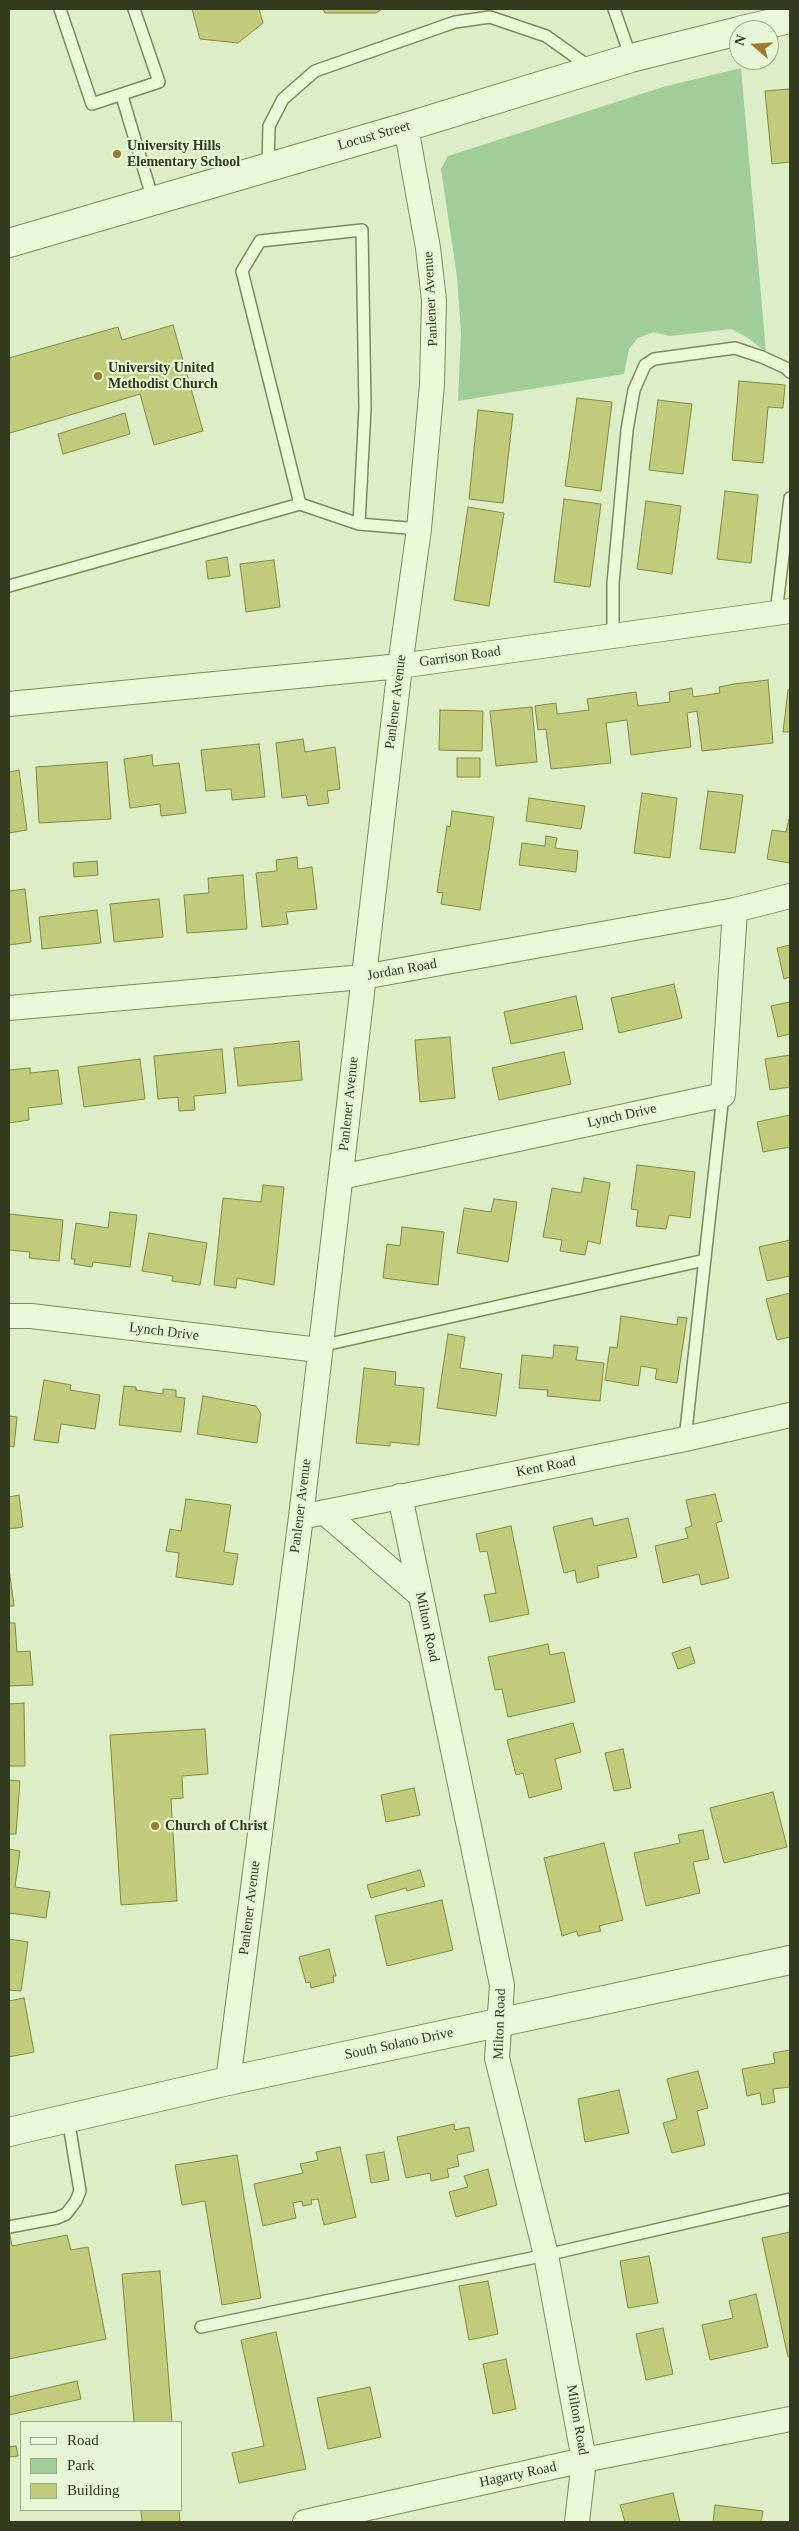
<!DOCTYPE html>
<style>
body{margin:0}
#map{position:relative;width:799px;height:2531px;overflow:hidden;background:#ddeec6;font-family:Georgia,serif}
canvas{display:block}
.frame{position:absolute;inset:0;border:10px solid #343a1f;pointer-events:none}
.legend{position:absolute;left:20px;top:2421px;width:162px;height:90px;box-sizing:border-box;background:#e7f6d5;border:1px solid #9fab8c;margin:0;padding:6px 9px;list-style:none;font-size:15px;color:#343a1f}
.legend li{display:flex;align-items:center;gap:10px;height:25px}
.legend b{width:25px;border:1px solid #9fab8c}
.north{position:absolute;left:729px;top:20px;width:50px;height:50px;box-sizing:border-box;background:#e7f6d5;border:1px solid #9fab8c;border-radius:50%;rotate:289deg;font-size:14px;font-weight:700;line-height:20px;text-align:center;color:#343a1f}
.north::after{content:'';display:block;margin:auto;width:18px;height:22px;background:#987b2c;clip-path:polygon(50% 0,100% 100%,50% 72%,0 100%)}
</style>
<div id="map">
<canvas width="799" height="2531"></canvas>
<div class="frame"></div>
<ul class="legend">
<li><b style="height:6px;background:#ebf9d9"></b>Road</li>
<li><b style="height:14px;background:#a1cd99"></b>Park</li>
<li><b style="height:14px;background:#c0cc7c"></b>Building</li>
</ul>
<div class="north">N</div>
</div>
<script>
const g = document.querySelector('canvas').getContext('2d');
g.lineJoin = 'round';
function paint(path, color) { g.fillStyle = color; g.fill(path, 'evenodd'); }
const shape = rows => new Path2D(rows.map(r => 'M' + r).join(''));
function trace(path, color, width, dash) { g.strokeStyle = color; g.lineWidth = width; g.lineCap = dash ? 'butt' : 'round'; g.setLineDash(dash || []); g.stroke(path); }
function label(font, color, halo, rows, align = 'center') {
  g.font = font + ' Georgia,serif'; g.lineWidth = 4.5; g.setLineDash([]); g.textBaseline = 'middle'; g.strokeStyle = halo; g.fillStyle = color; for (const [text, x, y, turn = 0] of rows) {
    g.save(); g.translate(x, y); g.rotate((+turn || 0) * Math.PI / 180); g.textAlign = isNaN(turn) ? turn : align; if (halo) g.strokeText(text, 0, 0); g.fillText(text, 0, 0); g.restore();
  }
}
const green = shape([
 [741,68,766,352,748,338,731,329,670,336,653,332,638,338,629,349,624,374,458,401,461,334,457,277,441,169,448,156,663,87]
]);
const building = shape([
 [192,9,259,9,263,23,238,43,200,39,192,9],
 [323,9,382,9,376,13,325,13,323,9],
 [790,89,790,162,772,164,765,91,790,89],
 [173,325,203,431,154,445,140,394,10,433,9,435,9,358,118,327,122,340,173,325],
 [739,381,785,385,783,408,768,407,763,463,732,460,739,381],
 [577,398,612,402,601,491,565,486,577,398],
 [658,400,692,404,683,474,649,470,658,400],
 [478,410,513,414,503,503,469,499,478,410],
 [125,413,130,434,63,454,58,434,125,413],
 [725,491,758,495,751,563,717,559,725,491],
 [564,499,601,504,590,587,554,582,564,499],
 [646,501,681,506,672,574,637,569,646,501],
 [468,507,504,513,489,606,454,600,468,507],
 [227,557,230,576,208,579,206,561,227,557],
 [274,560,280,607,246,612,240,564,274,560],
 [768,680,773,743,702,751,697,711,687,713,691,747,631,755,627,720,606,723,611,763,551,769,546,729,538,730,535,706,556,703,557,714,589,710,587,699,636,692,638,706,670,702,669,692,692,688,693,697,720,693,719,687,734,684,768,680],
 [788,690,790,690,790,732,783,732,788,690],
 [532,707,537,762,496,766,490,711,532,707],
 [440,710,483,711,482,751,439,750,440,710],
 [303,739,305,752,335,747,340,789,327,791,329,803,308,806,306,795,282,798,276,743,303,739],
 [259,744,265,797,232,800,231,789,206,791,201,750,259,744],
 [152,755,153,766,179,763,186,813,161,816,160,804,130,808,124,759,152,755],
 [457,758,480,758,480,777,457,777,457,758],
 [107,762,111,819,39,823,36,767,107,762],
 [19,770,27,830,9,833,9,772,19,770],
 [708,791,743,795,735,853,700,849,708,791],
 [642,793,677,798,670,858,634,853,642,793],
 [529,798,585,806,581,829,526,821,529,798],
 [452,811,494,817,480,910,441,904,443,893,437,892,447,826,450,827,452,811],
 [789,819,790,863,767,859,772,830,786,832,789,819],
 [546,836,557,838,555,848,578,851,576,872,519,865,522,843,545,846,546,836],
 [297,857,298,869,312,867,317,909,286,912,288,924,262,927,256,873,277,871,276,860,297,857],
 [97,861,98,875,74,877,73,863,97,861],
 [243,875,247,929,187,933,184,895,209,893,208,878,243,875],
 [25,889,31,942,9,945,9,891,25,889],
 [159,899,163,937,114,942,110,904,159,899],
 [97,910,101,943,42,949,39,917,97,910],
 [790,945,790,977,784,979,777,948,790,945],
 [674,984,682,1018,619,1033,611,998,674,984],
 [576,996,583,1029,511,1044,504,1012,576,996],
 [790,1002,790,1034,778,1037,771,1006,790,1002],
 [450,1037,455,1098,420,1102,415,1040,450,1037],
 [299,1041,302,1080,238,1086,234,1048,299,1041],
 [222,1049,226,1093,194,1096,195,1110,179,1111,178,1097,158,1099,154,1056,222,1049],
 [564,1052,571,1084,499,1100,492,1068,564,1052],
 [790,1055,790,1087,770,1090,765,1059,790,1055],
 [140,1059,145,1099,84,1107,78,1067,140,1059],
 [30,1068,30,1073,58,1070,62,1104,28,1108,29,1120,9,1123,9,1070,30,1068],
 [790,1115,790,1147,763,1152,757,1122,790,1115],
 [637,1165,695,1172,690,1218,669,1215,666,1229,636,1226,638,1210,631,1209,637,1165],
 [584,1178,610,1183,600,1244,588,1241,585,1255,560,1251,562,1240,543,1237,552,1188,581,1193,584,1178],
 [263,1185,284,1187,274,1285,237,1278,236,1288,214,1285,223,1198,261,1202,263,1185],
 [494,1199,517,1202,508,1262,457,1253,464,1208,491,1212,494,1199],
 [110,1212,137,1215,130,1267,93,1262,92,1267,74,1264,75,1259,71,1259,76,1223,108,1228,110,1212],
 [9,1214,63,1220,59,1261,29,1258,30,1252,9,1250,9,1214],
 [402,1227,444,1232,438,1285,383,1278,387,1244,400,1246,402,1227],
 [149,1233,207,1243,200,1285,172,1281,173,1276,142,1271,149,1233],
 [790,1240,790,1276,767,1281,759,1247,790,1240],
 [790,1293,790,1337,777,1340,766,1299,790,1293],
 [621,1316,677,1325,678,1317,687,1318,677,1383,655,1379,657,1369,641,1366,638,1386,605,1380,610,1347,617,1348,621,1316],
 [448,1334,465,1337,460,1368,502,1374,496,1416,437,1408,448,1334],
 [554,1345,578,1347,576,1360,604,1363,600,1401,547,1396,548,1390,519,1388,522,1355,553,1358,554,1345],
 [364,1368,396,1372,395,1385,424,1388,419,1445,390,1442,390,1446,356,1443,364,1368],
 [44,1380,71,1385,70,1390,100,1395,95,1429,61,1424,58,1443,34,1440,44,1380],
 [124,1386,136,1387,136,1390,163,1394,163,1389,176,1390,176,1397,185,1398,181,1432,119,1425,124,1386],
 [203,1396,256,1406,261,1414,257,1443,197,1434,203,1396],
 [9,1416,17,1417,14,1447,9,1446,9,1416],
 [715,1494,722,1521,716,1523,729,1578,701,1585,699,1574,663,1583,655,1546,688,1538,685,1528,692,1526,686,1500,715,1494],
 [19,1495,23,1527,9,1529,9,1497,19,1495],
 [186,1499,231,1505,224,1552,238,1554,233,1585,176,1577,179,1553,166,1551,170,1529,181,1531,186,1499],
 [592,1518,594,1526,628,1518,637,1557,597,1566,599,1577,577,1583,575,1570,564,1573,553,1527,592,1518],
 [511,1526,529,1614,490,1622,484,1595,496,1593,487,1551,480,1552,476,1534,511,1526],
 [9,1568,14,1606,9,1606,9,1568],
 [9,1623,15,1623,17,1652,30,1651,33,1685,9,1686,9,1623],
 [548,1644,550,1655,564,1652,575,1702,508,1717,502,1689,495,1690,488,1657,548,1644],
 [690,1647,695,1663,678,1669,672,1653,690,1647],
 [24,1703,25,1766,9,1766,9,1704,24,1703],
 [573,1723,581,1752,555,1759,562,1789,529,1798,523,1773,516,1775,507,1740,573,1723],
 [205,1729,208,1774,182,1776,183,1798,171,1799,177,1901,121,1905,110,1735,205,1729],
 [623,1749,631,1788,614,1791,605,1753,623,1749],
 [9,1780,20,1781,16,1834,9,1834,9,1780],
 [414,1788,420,1815,386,1822,381,1795,414,1788],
 [773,1792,787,1847,724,1863,710,1808,773,1792],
 [703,1830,709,1859,693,1862,700,1893,646,1906,634,1853,680,1843,678,1835,703,1830],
 [604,1843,623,1920,599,1926,601,1931,578,1936,577,1931,562,1936,544,1858,604,1843],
 [9,1849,20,1851,15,1887,50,1892,46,1918,9,1913,9,1849],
 [420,1870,425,1886,407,1891,406,1888,371,1898,367,1885,420,1870],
 [442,1900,453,1950,387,1966,375,1916,442,1900],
 [9,1939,28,1942,21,1991,9,1990,9,1939],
 [329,1949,336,1976,333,1976,334,1982,311,1988,310,1982,306,1983,299,1957,329,1949],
 [24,1998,34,2052,9,2057,9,2001,24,1998],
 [790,2050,790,2087,773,2089,775,2102,762,2105,760,2093,747,2096,742,2069,775,2063,773,2053,790,2050],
 [698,2071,708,2108,697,2111,705,2145,672,2153,663,2123,677,2119,667,2079,698,2071],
 [619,2090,629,2133,585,2142,578,2099,619,2090],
 [454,2124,455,2130,469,2127,474,2151,457,2155,459,2166,447,2169,449,2177,431,2181,430,2173,406,2178,397,2137,454,2124],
 [340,2147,356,2217,324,2225,318,2199,311,2200,312,2204,303,2206,302,2201,293,2203,296,2218,263,2226,254,2184,303,2173,300,2164,318,2160,316,2152,340,2147],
 [384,2152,389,2180,371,2183,366,2155,384,2152],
 [237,2155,261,2298,222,2305,205,2201,182,2205,175,2165,237,2155],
 [488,2169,497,2205,456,2217,449,2192,468,2187,464,2176,488,2169],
 [9,2229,12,2246,67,2235,71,2250,88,2247,106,2339,9,2359,9,2229],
 [790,2232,790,2356,788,2357,762,2238,790,2232],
 [649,2256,658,2303,628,2308,620,2261,649,2256],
 [160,2271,172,2422,134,2422,122,2274,160,2271],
 [488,2281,498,2334,469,2340,459,2286,488,2281],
 [756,2294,768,2347,710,2360,702,2325,733,2318,729,2301,756,2294],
 [663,2328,673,2374,646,2380,636,2334,663,2328],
 [276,2332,306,2469,239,2483,232,2453,264,2446,241,2340,276,2332],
 [506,2359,516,2409,493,2414,483,2364,506,2359],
 [77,2381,81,2399,9,2415,9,2397,77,2381],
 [370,2387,381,2437,328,2449,317,2398,370,2387],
 [16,2446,18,2456,9,2457,9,2447,16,2446],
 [673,2493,680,2522,625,2522,620,2505,673,2493],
 [715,2505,763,2511,761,2522,713,2522,715,2505],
 [141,2510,179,2510,180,2522,142,2522,141,2510]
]);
const service = shape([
 [60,9,92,104,159,82,134,9],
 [614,9,631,58],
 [122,96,153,200],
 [268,166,269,126,283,99,315,71,455,22,490,17,546,36,591,68],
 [300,504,242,271,260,241,362,230,365,408,359,524],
 [9,586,300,504,359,524,419,529],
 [776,613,790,498],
 [613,636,613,583,627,430,634,390,645,365,654,359,735,348,762,357,786,368,790,372],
 [320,1346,705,1260],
 [685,1439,723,1095],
 [9,2227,57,2218,66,2214,76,2201,80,2191,68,2118],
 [201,2327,546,2255,790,2199]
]);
const minor = shape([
 [9,704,400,666,790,611],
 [9,1008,363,977,735,910,790,896],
 [341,1177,723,1095,735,910],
 [9,1316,31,1316,319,1350],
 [400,1496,502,1985,497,2058,546,2255,584,2460,577,2522],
 [324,1512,421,1596],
 [301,1517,685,1439,790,1415],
 [228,2081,301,1517,400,666,419,529,432,384,434,300,428,248,406,127],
 [305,2522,584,2460,790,2419]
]);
const tertiary = shape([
 [742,30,790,19],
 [9,243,406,127,631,58,739,31],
 [9,2132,228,2081,790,1960]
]);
const markers = [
 [117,154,5,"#987b2c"],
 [98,376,5,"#987b2c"],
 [155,1826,5,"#987b2c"]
];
const streetNames = [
 ["Locust Street",374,136,-16],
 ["Panlener Avenue",431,299,-93],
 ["Garrison Road",460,657,-8],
 ["Panlener Avenue",396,702,-83],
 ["Jordan Road",402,970,-10],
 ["Panlener Avenue",349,1104,-84],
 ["Lynch Drive",622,1116,-12],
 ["Lynch Drive",164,1332,7],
 ["Kent Road",546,1467,-11],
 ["Panlener Avenue",301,1506,-83],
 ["Milton Road",427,1627,78],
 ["Panlener Avenue",250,1908,-83],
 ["Milton Road",500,2024,-88],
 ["South Solano Drive",399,2044,-12],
 ["Milton Road",577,2420,80],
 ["Hagarty Road",518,2475,-12]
];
const poiNames = [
 ["University Hills",127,146],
 ["Elementary School",127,162],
 ["University United",108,368],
 ["Methodist Church",108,384],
 ["Church of Christ",165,1826]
];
paint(green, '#a1cd99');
paint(building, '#c0cc7c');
trace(building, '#808941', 1);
trace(service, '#7d8a5b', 14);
trace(minor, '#7d8a5b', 26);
trace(tertiary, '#7d8a5b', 30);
trace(service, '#ebf9d9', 11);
trace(minor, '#ebf9d9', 24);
trace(tertiary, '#ebf9d9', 28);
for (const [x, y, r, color] of markers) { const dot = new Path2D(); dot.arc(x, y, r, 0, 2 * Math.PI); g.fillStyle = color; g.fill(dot); trace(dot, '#e7f6d5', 2); }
label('14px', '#343a1f', '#e7f6d5', streetNames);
label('bold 14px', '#343a1f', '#e7f6d5', poiNames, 'left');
</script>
